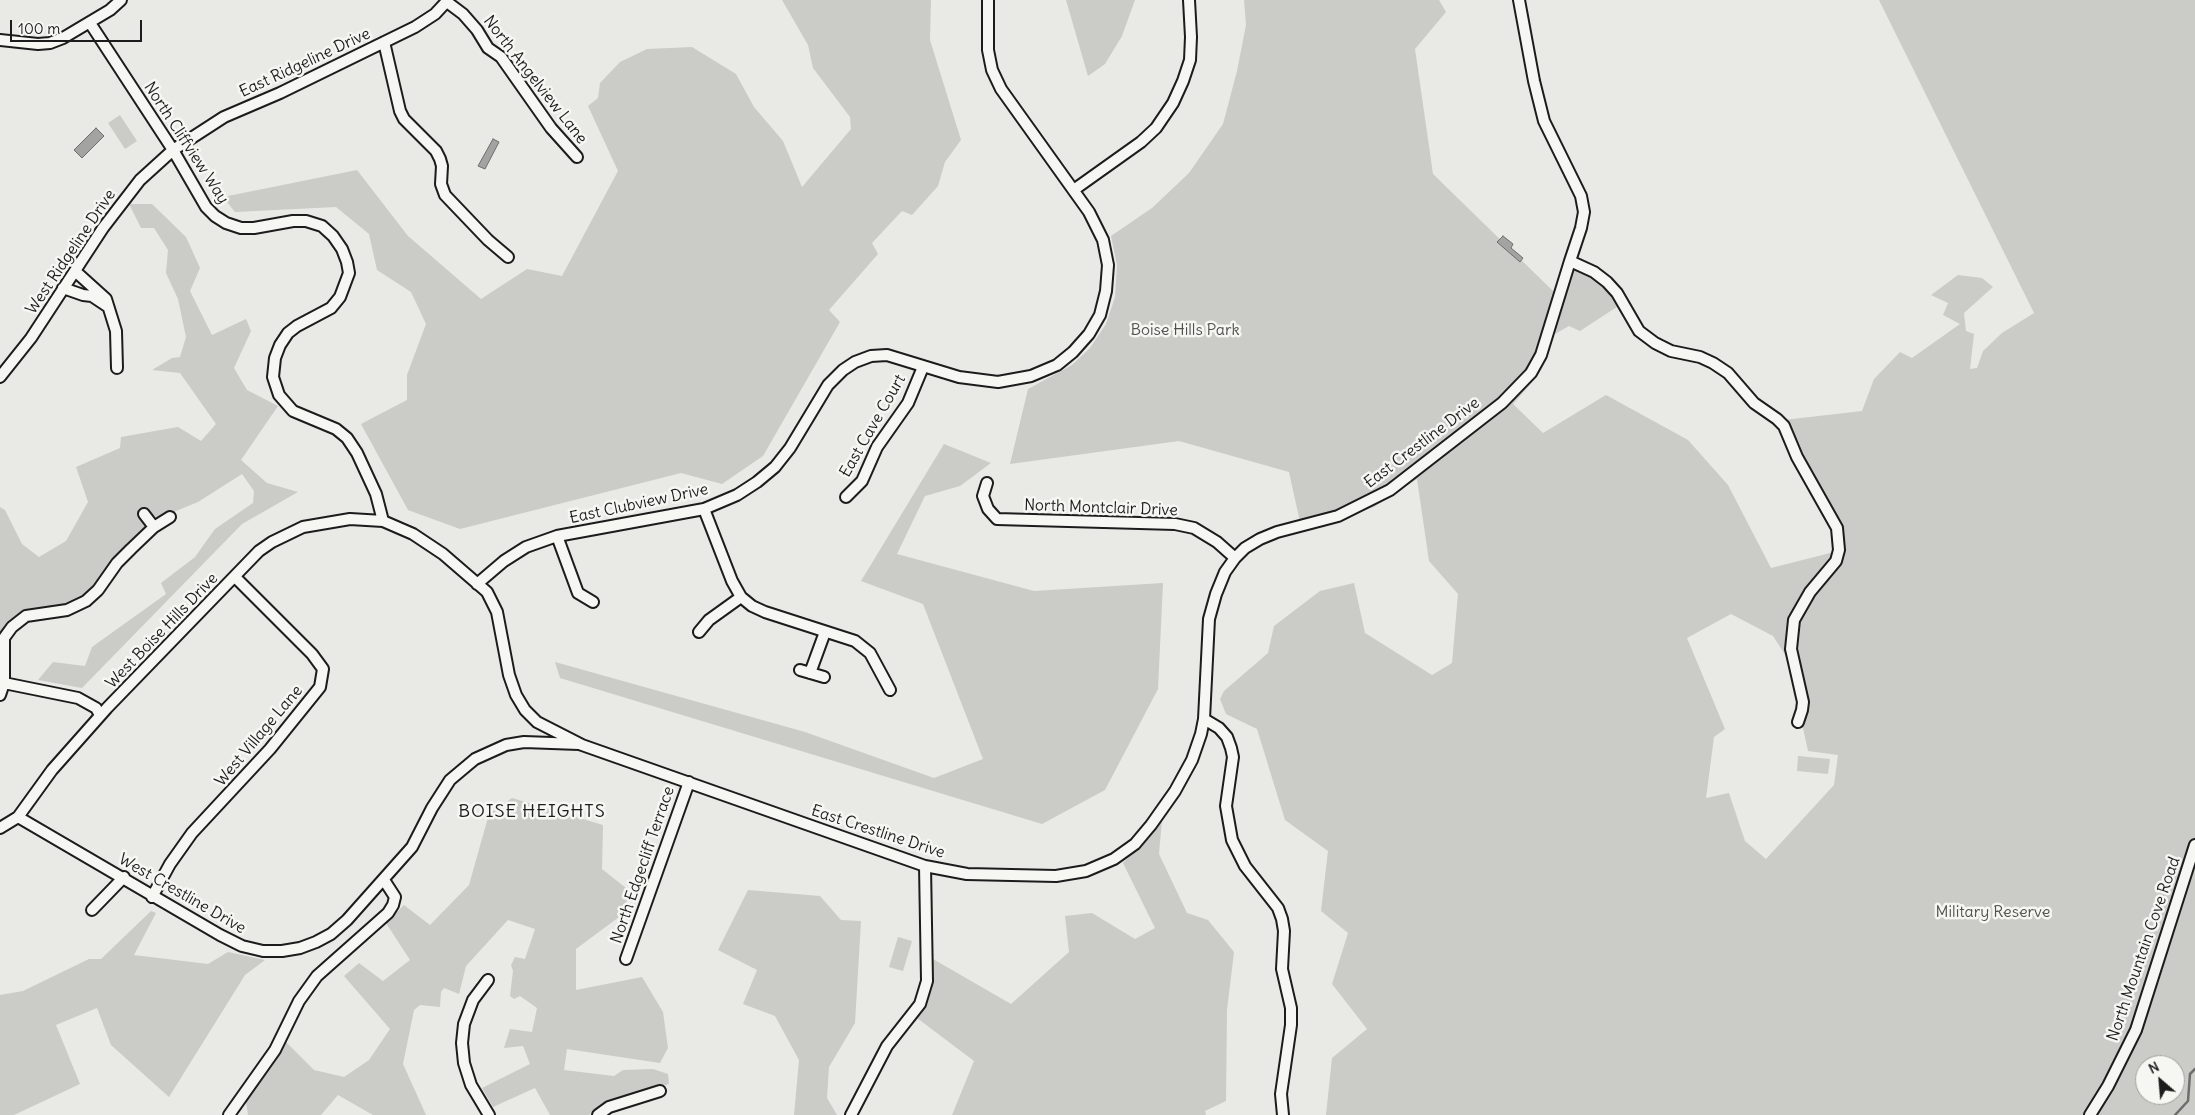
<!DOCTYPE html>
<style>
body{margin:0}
#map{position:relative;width:2195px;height:1115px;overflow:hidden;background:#e9e9e5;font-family:Delius,sans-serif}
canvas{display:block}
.north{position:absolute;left:2135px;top:1055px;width:50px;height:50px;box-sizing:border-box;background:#f6f6f2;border:1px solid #9f9f9c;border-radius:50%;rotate:333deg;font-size:14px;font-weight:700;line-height:20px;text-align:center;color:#1c1c1c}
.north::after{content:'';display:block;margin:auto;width:18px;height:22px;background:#1c1c1c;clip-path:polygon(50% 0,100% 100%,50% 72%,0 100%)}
.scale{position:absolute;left:10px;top:20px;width:132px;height:22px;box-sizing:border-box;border:2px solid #1c1c1c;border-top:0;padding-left:6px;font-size:15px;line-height:18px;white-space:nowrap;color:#1c1c1c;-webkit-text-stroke:4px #f6f6f2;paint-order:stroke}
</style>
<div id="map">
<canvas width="2195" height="1115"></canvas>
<div class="north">N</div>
<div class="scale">100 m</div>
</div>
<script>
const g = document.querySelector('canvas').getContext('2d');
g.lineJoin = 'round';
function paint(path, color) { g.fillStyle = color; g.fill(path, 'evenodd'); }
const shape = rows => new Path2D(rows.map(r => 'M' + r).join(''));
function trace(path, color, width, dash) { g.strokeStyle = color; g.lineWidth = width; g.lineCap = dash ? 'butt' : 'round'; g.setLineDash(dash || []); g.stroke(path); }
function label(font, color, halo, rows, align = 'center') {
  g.font = font + ' Delius,sans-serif'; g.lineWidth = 5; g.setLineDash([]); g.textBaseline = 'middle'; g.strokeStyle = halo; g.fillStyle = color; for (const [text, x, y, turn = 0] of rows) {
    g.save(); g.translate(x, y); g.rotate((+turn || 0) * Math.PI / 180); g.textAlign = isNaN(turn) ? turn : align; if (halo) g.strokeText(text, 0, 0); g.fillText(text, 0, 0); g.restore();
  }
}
const green = shape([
 [782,0,931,0,930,40,961,140,945,162,938,186,912,215,902,211,872,243,878,254,829,310,840,322,763,456,722,484,681,473,460,529,408,510,361,424,407,400,407,375,426,324,411,292,377,270,369,234,336,207,235,212,223,197,357,170,408,236,481,299,527,269,562,276,618,171,588,106,598,98,600,83,620,62,647,49,692,47,736,74,754,107,783,141,802,187,851,129,850,117,813,68,808,45],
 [1066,0,1135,0,1122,36,1105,64,1088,76],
 [1244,0,1439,0,1446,12,1415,49,1433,174,1553,291,1584,261,1617,285,1626,301,1580,331,1569,326,1553,335,1536,378,1513,404,1543,433,1606,395,1688,440,1728,485,1771,568,1834,552,1833,531,1794,461,1784,432,1775,421,1862,411,1874,379,1900,352,1912,358,1960,324,1943,315,1948,303,1931,295,1958,275,1982,278,1993,287,1964,313,1966,331,1974,334,1970,369,1977,368,1983,351,2002,333,2034,313,1879,0,2195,0,2195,1115,1326,1115,1332,1058,1367,1029,1332,984,1348,933,1321,911,1328,851,1285,820,1257,729,1226,714,1220,699,1224,691,1268,653,1274,626,1320,591,1354,583,1365,633,1432,675,1452,663,1458,594,1429,561,1417,479,1374,507,1302,531,1289,472,1179,441,1010,464,1028,389,1072,365,1090,348,1106,324,1115,297,1117,265,1111,236,1152,208,1189,173,1223,124,1237,71,1246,25],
 [1731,614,1773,636,1788,659,1808,751,1838,755,1834,785,1766,859,1745,841,1729,793,1706,798,1714,737,1725,729,1687,638],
 [2145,1065,2175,1065,2175,1095,2145,1095],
 [120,115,137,141,125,149,108,123],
 [129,204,152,204,186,237,200,268,190,291,212,335,246,319,251,331,234,368,247,390,278,406,241,460,267,483,298,492,242,524,82,688,38,680,53,662,85,666,92,647,166,594,161,583,195,557,215,529,253,503,254,491,242,474,198,502,159,518,146,512,146,530,120,553,83,597,65,606,27,610,8,621,0,636,0,507,5,510,22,544,39,557,66,541,88,502,76,467,120,448,121,437,178,427,201,441,216,424,180,373,152,370,172,358,180,357,186,337,178,299,166,273,168,250,154,228,141,228],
 [944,444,991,463,960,486,925,496,897,554,1034,591,1163,583,1158,689,1105,790,1042,824,560,678,555,662,805,732,934,778,983,759,923,604,861,581],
 [1798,756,1830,759,1828,774,1797,771],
 [512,798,603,825,602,869,631,892,619,917,576,949,576,990,642,977,663,1012,668,1048,660,1063,567,1049,564,1070,614,1076,623,1070,653,1069,668,1074,669,1084,603,1104,589,1115,550,1115,535,1088,493,1107,482,1088,530,1064,523,1046,504,1048,510,1029,532,1032,537,1008,520,996,514,999,510,996,513,971,511,965,515,957,525,959,535,929,508,920,466,966,459,994,444,988,441,992,440,1007,420,1005,414,1010,403,1064,426,1115,373,1115,338,1095,321,1115,248,1115,246,1101,286,1042,314,1070,344,1077,369,1060,390,1029,344,976,359,963,383,981,410,960,386,923,404,905,430,925,469,885,489,814],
 [1162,820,1159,854,1187,913,1208,920,1234,952,1227,1010,1226,1101,1205,1111,1206,1115,952,1115,974,1061,917,1018,929,991,933,959,1011,1004,1069,952,1065,916,1092,913,1135,939,1155,928,1123,863],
 [748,890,820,896,841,920,861,921,855,1023,829,1067,827,1098,837,1115,794,1115,799,1060,775,1016,743,1004,757,970,718,950],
 [151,911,156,913,134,955,208,964,228,952,265,960,245,975,169,1097,111,1045,97,1008,56,1025,80,1084,14,1115,0,1115,0,995,23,991,89,959,101,959],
 [898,937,912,941,903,971,889,967]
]);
const water = shape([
 [96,128,104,136,82,158,74,150,96,128],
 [493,139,499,142,485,169,478,166,493,139],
 [1503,236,1513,244,1511,248,1523,258,1520,262,1497,242,1503,236]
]);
const stream = shape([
 [2175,1115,2188,1101,2190,1074,2195,1069]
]);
const street = shape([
 [1519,0,1534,81,1544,121,1581,196,1584,212,1581,228,1570,261,1594,272,1607,282,1617,293,1639,331,1655,343,1671,351,1700,357,1713,363,1728,373,1754,403,1777,419,1784,426,1797,457,1837,528,1839,550,1836,561,1810,592,1794,620,1791,649,1803,702,1802,710,1798,722],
 [447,2,463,14,477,30,488,48,501,57,551,128,577,157],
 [90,23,173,150,206,207,215,216,226,223,241,228,254,228,293,221,306,221,322,226,333,236,342,249,347,262,349,273,340,297,331,308,297,326,288,333,280,345,275,358,273,377,279,395,293,411,336,429,347,438,357,453,376,494,383,521],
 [0,40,38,44,50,43,63,38,110,10,121,0],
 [384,42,400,111,404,119,436,151,440,159,442,166,441,184,445,195,488,240,508,257],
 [1075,189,1141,142,1156,128,1173,103,1183,81,1190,60,1191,37,1189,0],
 [75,271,106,299,116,331,117,368],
 [63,288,83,295,92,296,107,306],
 [0,377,31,338,103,228,140,180,173,150,224,117,280,93,415,27,435,14,448,0],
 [987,483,983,496,988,509,997,519,1175,524,1194,528,1217,542,1235,558],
 [846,497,862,481,877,447,908,403,923,367],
 [704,509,732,581,741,597,752,606,765,612,855,641,870,653,890,690],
 [144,514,154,527],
 [557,536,578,593,593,602],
 [477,584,504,561,526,547,557,536,704,509,737,495,757,482,775,467,790,448,828,385,843,370,855,362,871,356,887,355,959,377,998,382,1031,376,1057,365,1073,352,1089,334,1100,315,1106,291,1108,265,1103,240,1089,212,1001,89,992,70,988,50,988,0],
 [699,632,709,620,741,597],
 [800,670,824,677],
 [810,673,825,632],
 [4,683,78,698,96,708,100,715],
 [0,695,4,683,4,638,12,627,26,616,67,610,86,601,98,590,117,563,131,549,154,527,170,517],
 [1204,719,1219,728,1227,737,1231,748,1233,757,1226,806,1232,840,1245,866,1278,908,1282,919,1284,931,1282,969,1291,1008,1291,1025,1281,1094,1283,1115],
 [18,817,220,935,242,946,263,951,282,951,300,948,316,942,331,934,347,920,412,847,432,808,450,780,475,759,506,745,524,742,579,744],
 [0,828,18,817,52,770,107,708,259,551,272,542,303,527,350,519,383,521,413,534,443,554,487,592,497,612,509,675,516,695,525,710,537,722,582,745,925,866,967,874,1056,876,1086,871,1114,859,1135,844,1151,825,1175,791,1192,760,1201,734,1204,719,1209,619,1216,594,1225,572,1235,558,1245,548,1260,539,1277,532,1338,516,1390,490,1502,403,1531,373,1541,355,1570,261],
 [152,897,170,864,192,833,270,749,320,687,323,669,312,654,235,577],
 [92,910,124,877],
 [626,959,689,782],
 [488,980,473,1000,464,1024,462,1043,464,1063,471,1085,489,1115],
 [229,1115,275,1050,299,1001,317,976,388,913,393,905,395,897,384,880],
 [598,1115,609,1107,660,1091],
 [851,1115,887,1046,920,1004,927,981,925,866],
 [2090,1115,2108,1086,2136,1030,2195,845]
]);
const streetNames = [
 ["East Ridgeline Drive",305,63,-25],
 ["North Angelview Lane",535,80,52],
 ["North Cliffview Way",186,143,57],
 ["West Ridgeline Drive",71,252,-56],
 ["East Cave Court",873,426,-60],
 ["East Crestline Drive",1422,443,-37],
 ["East Clubview Drive",639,504,-12],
 ["North Montclair Drive",1101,508,2],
 ["West Boise Hills Drive",162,631,-46],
 ["West Village Lane",259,736,-50],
 ["East Crestline Drive",878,832,18],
 ["North Edgecliff Terrace",643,865,-71],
 ["West Crestline Drive",182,894,30],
 ["North Mountain Cove Road",2144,949,-71]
];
const parkNames = [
 ["Boise Hills Park",1185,330],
 ["Military Reserve",1993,912]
];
const neighbourhoodNames = [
 ["BOISE HEIGHTS",532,812]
];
paint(green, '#cbcbc7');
paint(water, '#a3a3a1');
trace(water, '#6d6d6c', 1);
trace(stream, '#6d6d6c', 2.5);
trace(street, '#1c1c1c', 14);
trace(street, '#f6f6f2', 10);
label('16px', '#1c1c1c', '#f6f6f2', streetNames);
label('16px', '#51514f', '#f6f6f2', parkNames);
g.letterSpacing = '1px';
label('18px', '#1c1c1c', '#f6f6f2', neighbourhoodNames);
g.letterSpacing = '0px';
</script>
